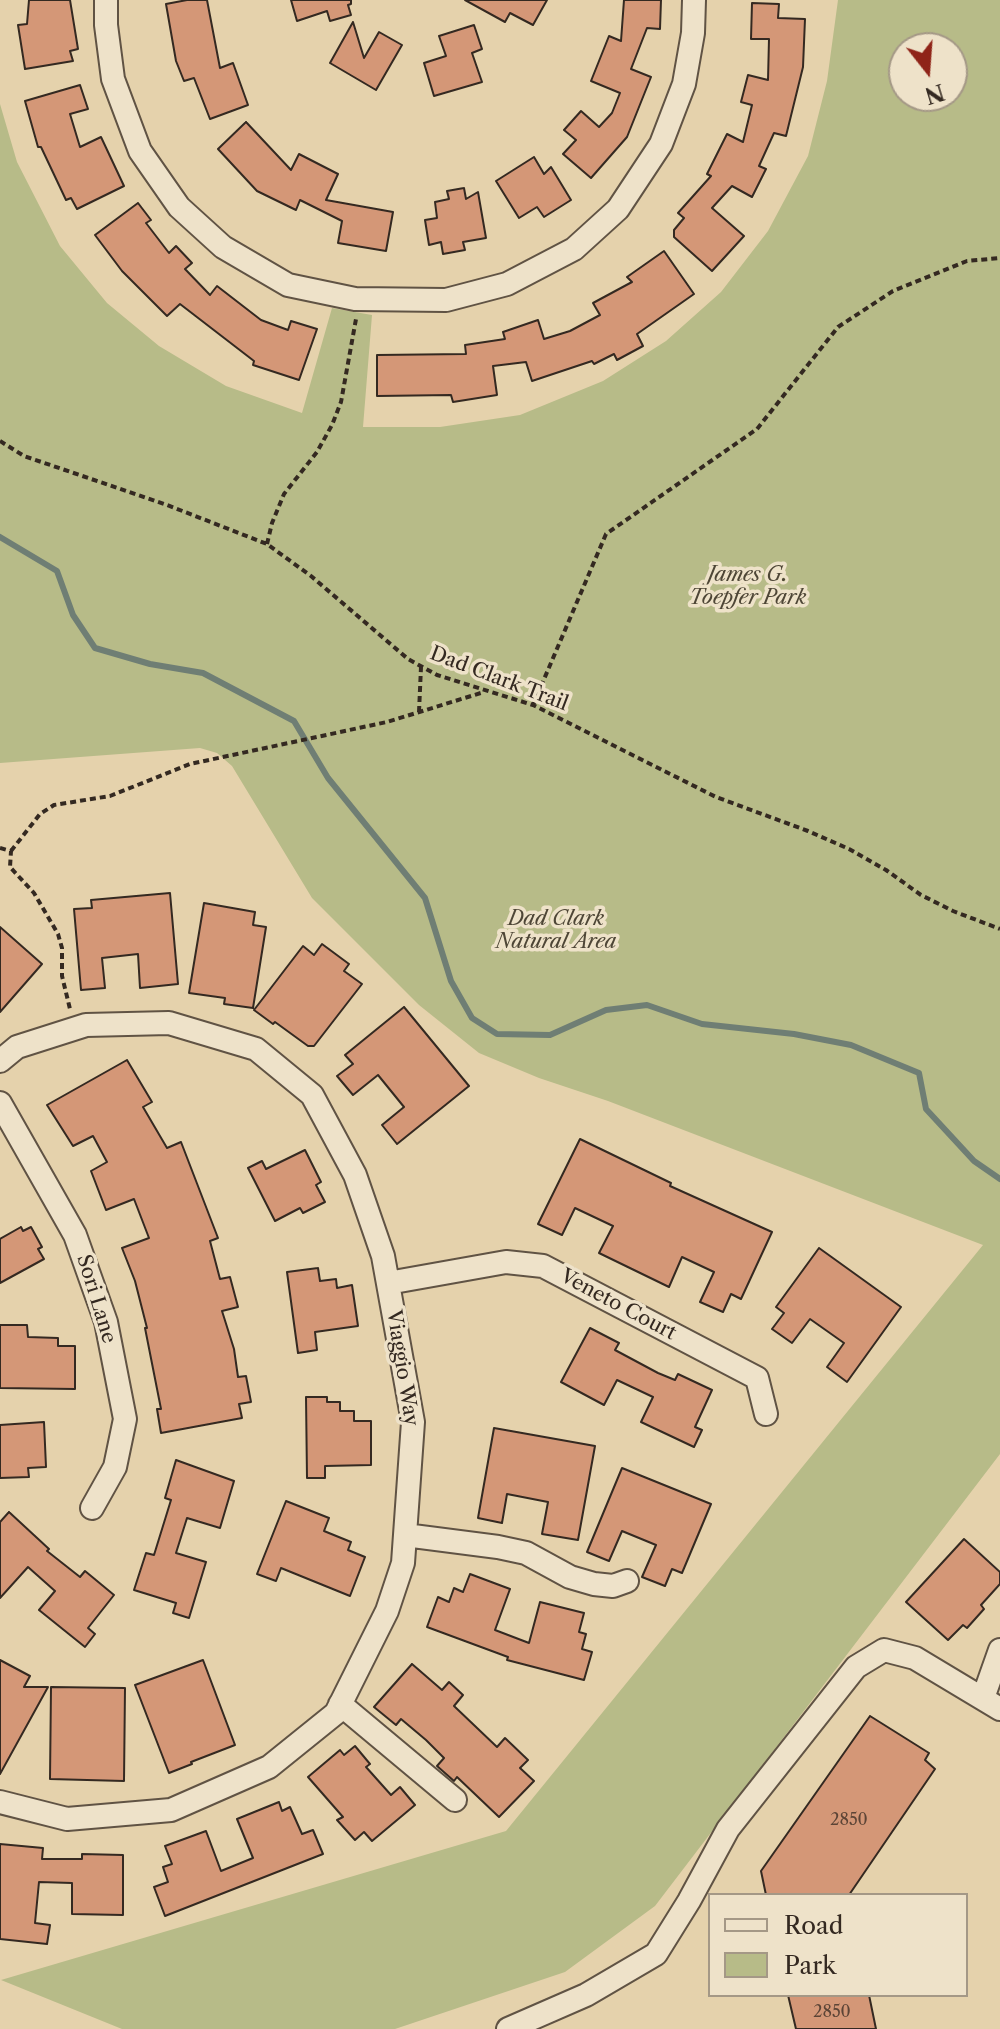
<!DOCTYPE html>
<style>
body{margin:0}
#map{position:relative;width:1000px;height:2029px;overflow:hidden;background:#e5d2ac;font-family:"Libre Caslon Text",serif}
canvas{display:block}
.legend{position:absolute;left:708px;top:1893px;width:260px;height:104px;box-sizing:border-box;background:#eee2c9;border:2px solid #a49886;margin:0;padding:10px 14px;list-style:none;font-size:24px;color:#342921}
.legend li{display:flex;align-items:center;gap:16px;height:40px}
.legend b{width:40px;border:2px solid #a49886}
.north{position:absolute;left:888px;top:32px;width:80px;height:80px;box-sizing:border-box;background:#eee2c9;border:2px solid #a49886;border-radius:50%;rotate:163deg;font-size:22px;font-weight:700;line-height:32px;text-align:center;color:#342921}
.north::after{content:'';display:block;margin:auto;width:28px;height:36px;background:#8f2418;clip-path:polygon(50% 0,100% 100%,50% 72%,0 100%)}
</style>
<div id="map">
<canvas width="1000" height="2029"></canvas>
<ul class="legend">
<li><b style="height:10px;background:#eee2c9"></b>Road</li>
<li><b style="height:22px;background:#b7bb88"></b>Park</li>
</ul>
<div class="north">N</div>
</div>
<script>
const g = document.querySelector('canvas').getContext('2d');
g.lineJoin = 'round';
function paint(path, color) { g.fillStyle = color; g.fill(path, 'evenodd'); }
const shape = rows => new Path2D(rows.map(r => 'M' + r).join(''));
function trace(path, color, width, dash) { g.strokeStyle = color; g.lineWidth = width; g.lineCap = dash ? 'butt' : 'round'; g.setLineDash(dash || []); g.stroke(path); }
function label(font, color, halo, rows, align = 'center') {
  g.font = font + ' "Libre Caslon Text",serif'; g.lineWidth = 7; g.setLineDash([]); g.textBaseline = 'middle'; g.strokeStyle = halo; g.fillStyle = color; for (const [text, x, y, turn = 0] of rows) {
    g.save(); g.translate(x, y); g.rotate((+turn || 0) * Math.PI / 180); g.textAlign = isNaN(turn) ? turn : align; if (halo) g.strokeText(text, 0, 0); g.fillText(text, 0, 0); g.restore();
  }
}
const green = shape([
 [838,0,1000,0,1000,1454,655,1906,565,1972,395,2029,122,2029,1,1980,506,1831,983,1245,608,1101,539,1078,479,1053,419,1005,312,898,232,766,217,753,200,748,0,763,0,104,17,162,60,246,107,303,159,346,226,386,302,413,332,308,372,315,363,427,440,427,520,415,603,381,666,341,721,292,768,231,808,156,827,81],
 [904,48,952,48,952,96,904,96]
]);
const stream = shape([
 [0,537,57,571,73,615,95,648,150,664,203,673,294,721,328,778,425,898,451,981,472,1018,497,1034,550,1035,606,1010,647,1005,702,1024,794,1034,851,1045,919,1073,926,1109,974,1161,1000,1179]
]);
const building = shape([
 [29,0,70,0,78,49,70,51,73,61,25,69,18,25,27,24,29,0],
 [187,0,207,0,220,68,233,63,248,105,210,119,194,78,184,81,176,61,166,4,187,0],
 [291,0,351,0,351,4,348,5,351,15,330,21,327,11,297,21,291,0],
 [465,0,547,0,533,25,510,13,505,22,465,0],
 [624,0,661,0,660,29,647,28,631,69,651,77,627,137,591,178,563,154,576,140,564,130,581,111,599,127,612,113,620,93,591,81,609,36,621,41,624,0],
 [752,3,779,4,778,18,805,19,803,67,786,136,774,133,759,166,766,169,752,197,732,186,712,208,744,236,712,271,674,237,674,230,684,218,678,213,711,176,707,174,727,134,743,142,752,105,741,102,748,75,768,80,769,39,751,39,752,3],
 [353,22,364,58,379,32,402,45,376,90,330,63,353,22],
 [474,25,482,49,472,53,482,82,434,96,424,63,446,56,439,36,474,25],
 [80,85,88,109,70,114,80,147,101,137,124,186,77,209,71,198,66,200,41,147,38,147,25,101,80,85],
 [246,122,291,170,299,154,338,174,326,200,393,212,386,251,338,243,342,221,300,200,296,210,257,191,218,149,246,122],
 [534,157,544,174,551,167,571,200,544,217,537,207,519,218,496,181,534,157],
 [464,188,466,199,478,192,486,238,463,242,465,250,443,254,441,242,429,245,425,220,437,218,435,202,449,199,447,191,464,188],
 [138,203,151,220,146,223,169,253,176,246,192,263,185,269,210,295,217,286,261,320,288,330,291,321,317,329,299,380,253,365,254,361,180,304,167,316,122,271,95,235,138,203],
 [664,251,694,294,637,334,643,346,617,360,614,354,594,364,592,361,532,381,526,362,493,366,497,395,453,402,451,395,377,396,377,355,466,354,465,345,505,339,503,332,538,320,544,339,570,331,600,315,593,303,632,282,627,277,664,251],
 [170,893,178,984,140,988,138,954,102,958,105,988,81,990,74,909,92,908,91,900,170,893],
 [204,903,255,912,253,925,266,927,253,1008,224,1004,225,998,189,993,204,903],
 [0,927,42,964,0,1012,0,927],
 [322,944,349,964,344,971,362,984,314,1046,308,1046,275,1022,273,1024,254,1010,303,946,314,955,322,944],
 [404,1007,469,1086,397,1144,382,1125,404,1107,378,1075,353,1095,337,1076,353,1064,345,1055,404,1007],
 [127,1060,152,1102,143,1107,167,1148,181,1142,218,1238,210,1241,220,1279,230,1277,238,1307,222,1311,234,1349,238,1377,246,1376,251,1402,239,1404,242,1418,161,1433,157,1409,161,1409,145,1328,147,1328,135,1281,122,1248,149,1238,134,1199,106,1210,91,1171,107,1162,93,1136,73,1146,47,1105,127,1060],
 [580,1139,671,1183,670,1186,772,1232,741,1299,731,1294,723,1312,700,1302,714,1272,682,1257,669,1287,599,1253,613,1226,575,1208,562,1235,538,1224,580,1139],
 [305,1150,321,1182,316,1185,325,1202,303,1213,300,1208,275,1221,248,1168,262,1161,266,1169,305,1150],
 [21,1227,23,1231,31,1227,42,1247,38,1249,44,1259,0,1283,0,1239,21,1227],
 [819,1248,901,1307,847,1382,827,1367,844,1343,810,1319,792,1343,772,1329,784,1313,776,1307,819,1248],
 [318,1268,320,1281,336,1279,337,1288,352,1285,358,1326,315,1332,317,1350,298,1353,287,1272,318,1268],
 [0,1325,27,1325,28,1337,58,1338,58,1346,75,1346,75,1389,0,1388,0,1325],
 [590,1328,619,1343,615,1350,658,1373,675,1380,678,1374,712,1390,695,1427,702,1430,694,1447,641,1422,653,1397,617,1380,604,1405,561,1382,590,1328],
 [306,1397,327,1397,327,1402,340,1402,340,1411,354,1411,354,1421,371,1421,371,1465,325,1466,325,1478,307,1478,306,1397],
 [44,1422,46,1467,28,1468,29,1477,0,1478,0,1425,44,1422],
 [494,1428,595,1446,578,1540,542,1534,548,1502,507,1494,502,1523,478,1518,494,1428],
 [176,1460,234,1481,220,1528,187,1518,176,1553,206,1562,189,1618,173,1613,176,1603,134,1590,146,1553,154,1555,171,1500,165,1498,176,1460],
 [622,1468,711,1504,682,1573,672,1569,665,1586,642,1577,656,1545,622,1531,609,1561,587,1552,622,1468],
 [286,1501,329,1518,324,1531,351,1542,348,1550,365,1557,350,1596,281,1568,276,1581,257,1574,286,1501],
 [9,1512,49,1549,47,1551,80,1577,85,1571,114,1595,88,1628,95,1634,85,1647,39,1610,55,1591,28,1567,0,1598,0,1522,9,1512],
 [964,1539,1000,1572,1000,1584,981,1605,984,1609,967,1628,963,1625,948,1640,906,1602,964,1539],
 [470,1574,510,1589,495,1630,529,1643,540,1602,584,1613,579,1632,586,1634,582,1649,592,1652,584,1680,507,1660,508,1657,427,1627,438,1597,449,1602,454,1588,463,1592,470,1574],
 [0,1660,30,1676,24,1687,48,1687,0,1774,0,1660],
 [203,1660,235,1745,191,1762,192,1764,169,1773,135,1685,203,1660],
 [412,1664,442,1690,449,1682,463,1695,454,1706,497,1747,505,1738,528,1760,520,1768,534,1781,499,1817,457,1777,454,1781,437,1766,444,1758,426,1740,401,1719,396,1725,374,1707,412,1664],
 [51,1687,125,1688,124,1781,50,1779,51,1687],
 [870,1716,929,1753,925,1760,935,1769,849,1895,766,1895,761,1871,870,1716],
 [355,1746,370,1764,366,1767,391,1795,400,1787,415,1805,372,1841,364,1832,355,1840,337,1820,343,1817,308,1777,340,1750,344,1755,355,1746],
 [279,1802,282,1811,290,1807,302,1834,313,1830,323,1854,165,1916,154,1887,168,1882,163,1867,172,1864,165,1846,206,1831,221,1871,253,1858,237,1819,279,1802],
 [0,1844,43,1848,42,1859,82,1859,82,1854,123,1855,123,1915,72,1914,72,1883,39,1882,35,1923,50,1925,47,1944,0,1939,0,1844],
 [788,1995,869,1995,876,2029,796,2029,788,1995]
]);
const path = shape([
 [0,441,24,456,167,505,267,544,311,576,408,659,437,675,533,705,716,797,808,831,849,849,886,870,921,895,953,911,1000,929],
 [267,544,272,523,284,494,317,452,332,425,341,402,356,319],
 [533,705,606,534,757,429,838,327,893,291,967,261,1000,258],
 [419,712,421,667],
 [0,848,11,851,10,867,34,893,58,934,62,948,62,976,70,1009],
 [11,851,40,814,54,805,110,796,190,764,387,722,484,692]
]);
const minor = shape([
 [106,0,106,25,113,79,140,151,179,207,223,247,288,285,355,299,446,300,507,284,574,249,618,209,661,144,684,84,693,33,694,0],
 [0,1061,17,1047,86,1025,169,1023,256,1049,312,1095,355,1175,383,1256,413,1422,403,1563,387,1611,336,1713,269,1767,171,1810,67,1819,0,1802],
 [0,1103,75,1235,106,1322,125,1419,115,1467,92,1508],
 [388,1283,506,1262,543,1266,757,1378,766,1414],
 [405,1535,498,1547,526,1553,570,1577,594,1584,613,1586,627,1581],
 [983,1698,1000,1650],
 [340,1704,455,1800],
 [508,2029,586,1995,656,1954,689,1901,728,1829,856,1667,884,1650,915,1658,1000,1709]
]);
const numberNames = [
 ["2850",849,1820],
 ["2850",832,2012]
];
const parkNames = [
 ["James G.",748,575],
 ["Toepfer Park",748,598],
 ["Dad Clark",556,919],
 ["Natural Area",556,942]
];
const streetNames = [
 ["Dad Clark Trail",499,679,21],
 ["Sori Lane",96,1299,73],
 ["Veneto Court",618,1305,28],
 ["Viaggio Way",402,1368,81]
];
paint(green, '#b7bb88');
trace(stream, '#6f7e74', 6);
paint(building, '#d49777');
trace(building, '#342921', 2);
trace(minor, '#605344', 26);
trace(path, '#342921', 4, [6, 4]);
trace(minor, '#eee2c9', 22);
label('16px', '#5c4436', null, numberNames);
label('italic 20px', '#4e4636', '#eee2c9', parkNames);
label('20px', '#342921', '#eee2c9', streetNames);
</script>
